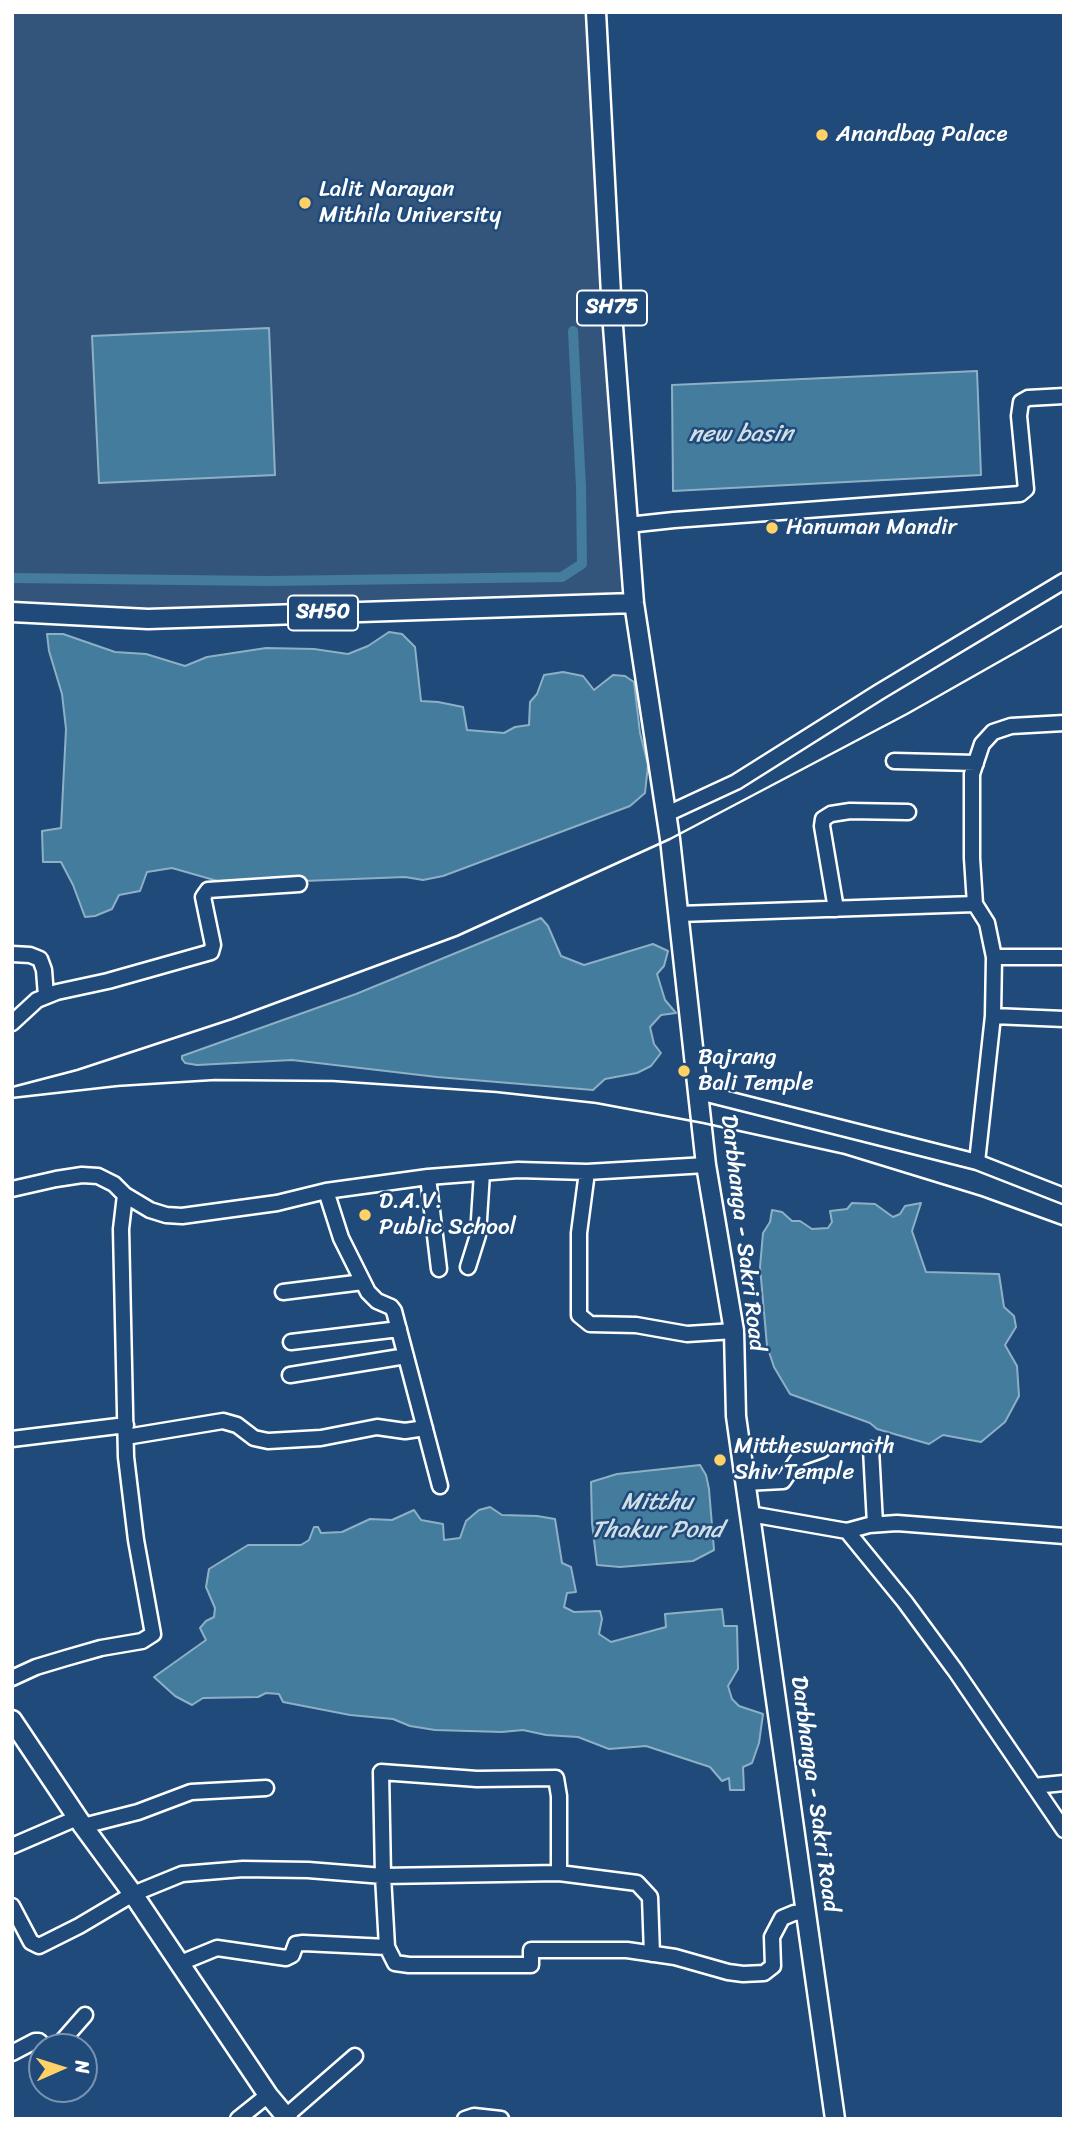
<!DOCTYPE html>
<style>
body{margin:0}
#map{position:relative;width:1076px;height:2131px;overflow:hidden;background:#1f4a7a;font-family:Sriracha,sans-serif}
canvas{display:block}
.frame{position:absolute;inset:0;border:14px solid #fff;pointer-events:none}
.north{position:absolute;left:28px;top:2033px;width:70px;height:70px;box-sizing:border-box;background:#1f4a7a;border:2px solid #7992af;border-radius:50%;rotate:87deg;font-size:19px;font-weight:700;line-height:28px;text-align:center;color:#fff}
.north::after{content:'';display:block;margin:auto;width:24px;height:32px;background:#ffd166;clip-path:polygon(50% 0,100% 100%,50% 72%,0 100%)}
</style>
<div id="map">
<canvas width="1076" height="2131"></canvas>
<div class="frame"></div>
<div class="north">N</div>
</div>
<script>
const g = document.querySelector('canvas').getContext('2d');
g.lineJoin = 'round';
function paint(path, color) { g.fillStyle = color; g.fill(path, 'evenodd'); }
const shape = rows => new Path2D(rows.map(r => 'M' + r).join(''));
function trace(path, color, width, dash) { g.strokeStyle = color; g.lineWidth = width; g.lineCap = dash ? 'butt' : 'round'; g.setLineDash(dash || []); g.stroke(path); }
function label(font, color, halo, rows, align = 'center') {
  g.font = font + ' Sriracha,sans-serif'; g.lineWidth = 5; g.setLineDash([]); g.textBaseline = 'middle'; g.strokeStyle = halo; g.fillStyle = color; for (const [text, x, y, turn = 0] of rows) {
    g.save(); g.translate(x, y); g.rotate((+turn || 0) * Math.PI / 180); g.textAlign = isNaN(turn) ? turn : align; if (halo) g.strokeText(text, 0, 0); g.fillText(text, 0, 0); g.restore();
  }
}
const built = shape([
 [12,12,587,12,628,591,619,596,143,613,12,602]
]);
const water = shape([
 [269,328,275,475,99,483,92,336,269,328],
 [977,371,981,475,673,491,672,385,977,371],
 [389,632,402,634,415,647,421,701,438,702,463,707,467,730,504,733,515,727,529,725,530,702,537,694,544,675,563,672,583,676,594,690,613,675,625,676,634,682,640,733,648,765,645,793,630,806,443,876,423,880,405,877,228,884,172,868,147,872,140,891,119,895,112,909,95,916,85,917,73,885,61,862,43,862,42,831,61,828,66,729,62,694,49,651,47,634,63,634,115,652,146,654,185,666,207,657,266,648,314,649,348,654,368,646,389,632],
 [541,918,548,926,561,956,584,965,653,944,668,951,664,966,657,974,665,1000,676,1013,661,1015,650,1027,654,1044,661,1053,651,1066,637,1073,605,1079,593,1090,437,1077,292,1060,197,1065,185,1063,182,1059,182,1056,356,994,541,918],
 [852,1203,875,1204,893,1217,900,1214,905,1206,921,1203,912,1231,926,1272,999,1274,1004,1307,1014,1316,1016,1327,1005,1345,1017,1366,1019,1396,1005,1422,981,1442,943,1435,929,1444,877,1429,870,1423,790,1394,774,1367,767,1346,760,1267,763,1233,770,1222,772,1210,782,1212,792,1221,800,1221,812,1229,828,1228,832,1222,830,1211,847,1209,852,1203],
 [700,1465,706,1475,709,1489,714,1550,693,1561,620,1567,597,1565,592,1523,591,1482,617,1474,700,1465],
 [490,1507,502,1515,537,1516,555,1519,562,1563,571,1567,576,1592,567,1593,564,1607,574,1612,600,1611,602,1619,599,1634,611,1642,666,1627,665,1614,722,1609,724,1626,737,1626,738,1669,728,1686,732,1699,739,1706,763,1714,759,1743,752,1763,743,1767,744,1790,730,1790,729,1778,722,1781,710,1767,646,1746,609,1749,578,1737,546,1735,523,1730,502,1732,435,1730,410,1726,393,1719,350,1715,283,1702,279,1694,266,1693,258,1697,203,1698,192,1705,175,1696,154,1677,206,1640,200,1628,206,1621,214,1617,215,1608,206,1587,209,1569,248,1545,301,1545,309,1540,314,1527,318,1527,321,1533,342,1532,370,1519,392,1520,414,1510,421,1520,443,1524,444,1540,460,1538,466,1521,479,1510,490,1507]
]);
const canal = shape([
 [12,578,268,581,562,577,582,564,581,487,573,331]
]);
const minor = shape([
 [628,525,674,520,1020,494,1026,489,1019,416,1021,402,1028,398,1064,396],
 [894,761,976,763],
 [667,814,736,782,879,692,1064,581],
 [836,909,822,826,823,819,831,814,850,811,908,812],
 [679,914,975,904],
 [12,954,30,955,40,959,44,970,46,996],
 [994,957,1064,957],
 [993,1016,1064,1019],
 [12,1023,37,1000,57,992,108,981,211,952,213,945,203,897,208,890,299,884],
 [699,1092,977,1162,1064,1196],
 [977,1162,993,1016,994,957,987,923,975,904,972,858,972,774,982,744,993,732,1011,726,1064,723],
 [587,1172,579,1233,579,1315,590,1324,636,1325,687,1334,734,1331],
 [428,1177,439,1269],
 [12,1189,56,1179,82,1175,98,1176,114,1184,125,1195,150,1210,166,1215,182,1216,277,1203,326,1191,428,1177,518,1170,587,1172,706,1165],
 [326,1191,341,1238,368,1292,377,1301,391,1307,394,1311,440,1486],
 [468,1267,478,1235,482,1173],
 [283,1292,363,1282],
 [291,1342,399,1329],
 [290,1375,406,1356],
 [126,1437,223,1421,237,1425,254,1438,268,1441,321,1438,377,1427,405,1431,425,1428],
 [12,1439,126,1425],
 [871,1449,875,1524],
 [745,1483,783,1481,799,1458,822,1450],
 [750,1514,847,1531,905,1602,955,1670,1064,1830],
 [847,1531,869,1525,897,1523,1064,1536],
 [12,1678,36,1667,66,1658,101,1648,142,1641,153,1634,136,1540,126,1457,121,1229,125,1195],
 [1034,1786,1064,1783],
 [83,1826,138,1812,191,1792,266,1788],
 [12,1846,77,1818],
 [12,1906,31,1942,39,1946,79,1926,133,1894,182,1874,243,1869,308,1870,383,1876,559,1873,637,1883,650,1897,652,1954],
 [387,1947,383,1876,381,1772,477,1779,556,1778,559,1796,559,1873],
 [178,1964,217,1948,286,1958,292,1955,296,1944,303,1943,387,1947,395,1963,409,1965,531,1965,531,1950,627,1950,675,1957,728,1972,743,1974,764,1973,773,1966,772,1937,782,1918,794,1913,806,1912],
 [57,2047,85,2015],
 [12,2053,35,2041,39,2041,45,2047],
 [286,2116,355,2056],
 [238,2119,268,2095],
 [465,2119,474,2116,501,2119]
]);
const major = shape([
 [596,12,612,313,634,603,670,839,706,1165,734,1331,736,1416,835,2119],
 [12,612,148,619,634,603],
 [12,1720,83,1826,133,1894,268,2095,288,2119]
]);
const rail = shape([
 [12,1087,77,1070,232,1019,457,936,670,839,907,714,1064,625],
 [12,1098,118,1086,215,1080,333,1081,496,1092,596,1103,703,1123,844,1154,981,1196,1064,1226]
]);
const markers = [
 [822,135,7,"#ffd166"],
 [305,203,7,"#ffd166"],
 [772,528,7,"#ffd166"],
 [684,1071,7,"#ffd166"],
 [365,1215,7,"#ffd166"],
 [720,1460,7,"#ffd166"]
];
const shields = [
 [612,308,70],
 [323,613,70]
];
const shieldNames = [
 ["SH75",612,308],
 ["SH50",323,613]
];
const poiNames = [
 ["Anandbag Palace",836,135],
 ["Lalit Narayan",319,190],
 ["Mithila University",319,216],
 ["Hanuman Mandir",786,528],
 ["Bajrang",698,1058],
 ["Bali Temple",698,1084],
 ["D.A.V.",379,1202],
 ["Public School",379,1228],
 ["Mittheswarnath",734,1447],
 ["Shiv Temple",734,1473]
];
const streetNames = [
 ["Darbhanga - Sakri Road",742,1233,83],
 ["Darbhanga - Sakri Road",814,1794,82]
];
const waterNames = [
 ["new basin",741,435],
 ["Mitthu",657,1503],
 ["Thakur Pond",657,1531]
];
paint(built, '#33557c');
paint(water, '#437c9d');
trace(water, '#8eb0c4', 2);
trace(canal, '#437c9d', 10);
trace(minor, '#fff', 19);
trace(major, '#fff', 23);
trace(minor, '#1f4a7a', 14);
trace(major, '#1f4a7a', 18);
trace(rail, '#fff', 2.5);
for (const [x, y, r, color] of markers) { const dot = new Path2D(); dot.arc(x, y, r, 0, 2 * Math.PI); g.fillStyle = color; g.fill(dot); trace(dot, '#1f4a7a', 2.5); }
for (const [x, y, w] of shields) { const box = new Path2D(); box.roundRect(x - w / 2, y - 17.5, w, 35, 5); g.fillStyle = '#1f4a7a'; g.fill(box); trace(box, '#fff', 2); }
label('bold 21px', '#fff', null, shieldNames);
label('23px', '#fff', '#1f4a7a', poiNames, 'left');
label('23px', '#fff', '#1f4a7a', streetNames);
label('italic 24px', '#d0dee6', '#1f4a7a', waterNames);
</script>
